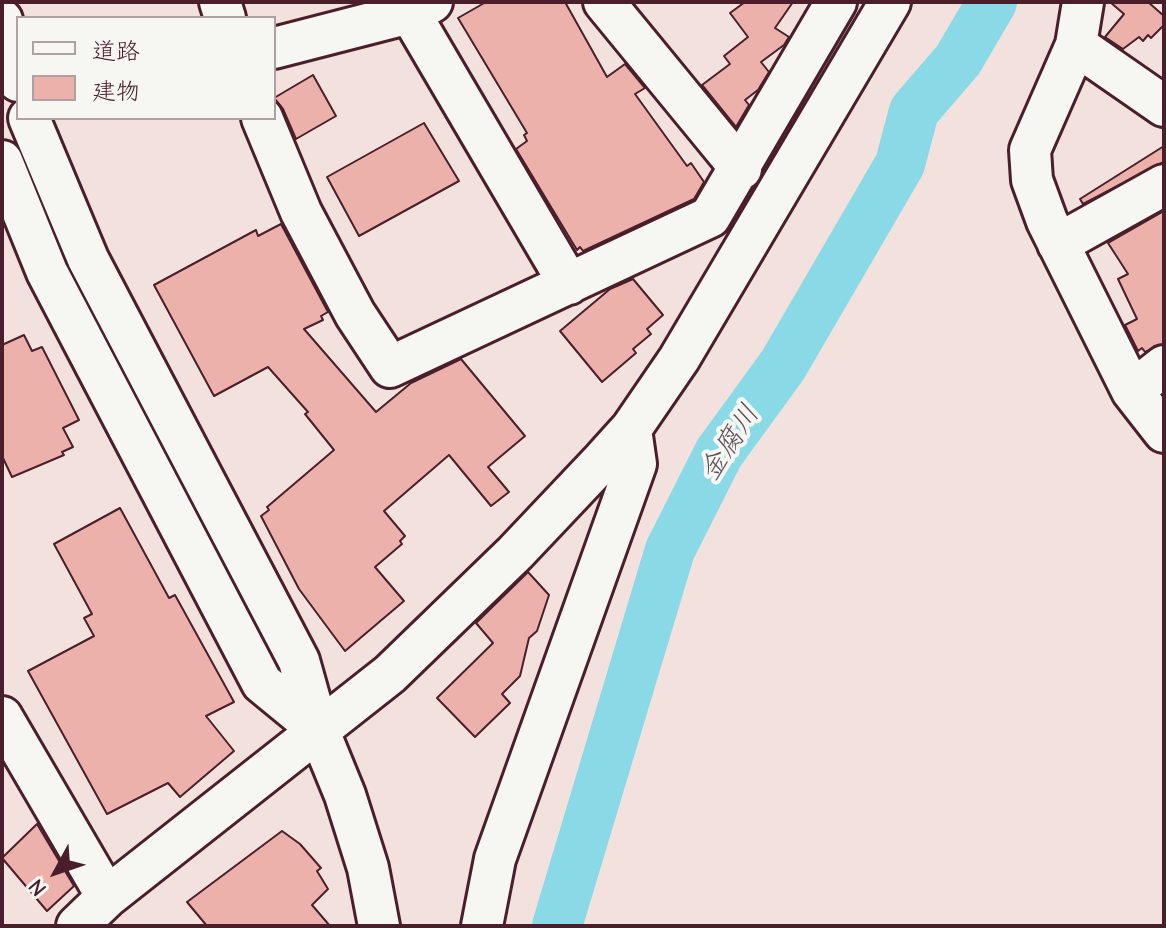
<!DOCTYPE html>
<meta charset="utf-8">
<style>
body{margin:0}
#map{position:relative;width:1166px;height:928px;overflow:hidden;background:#f3e1dd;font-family:"Comic Neue","Klee One",sans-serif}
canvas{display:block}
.frame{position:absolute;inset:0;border:4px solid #4a1f2b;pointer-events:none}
.legend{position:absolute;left:16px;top:16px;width:260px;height:104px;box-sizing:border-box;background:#f6f6f2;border:2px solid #b1a0a2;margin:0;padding:10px 14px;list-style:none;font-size:24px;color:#4a1f2b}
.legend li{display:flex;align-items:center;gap:16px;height:40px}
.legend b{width:40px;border:2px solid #b1a0a2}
.north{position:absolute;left:16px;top:832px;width:80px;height:80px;-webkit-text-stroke:6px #f6f6f2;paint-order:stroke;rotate:230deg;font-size:22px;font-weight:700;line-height:32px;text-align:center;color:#4a1f2b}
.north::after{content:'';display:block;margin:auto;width:28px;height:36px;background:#4a1f2b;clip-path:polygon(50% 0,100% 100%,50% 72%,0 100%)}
</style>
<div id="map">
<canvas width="1166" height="928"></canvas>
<div class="frame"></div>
<ul class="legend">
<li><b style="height:10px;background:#f6f6f2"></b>道路</li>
<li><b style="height:22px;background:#ecb1ab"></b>建物</li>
</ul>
<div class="north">N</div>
</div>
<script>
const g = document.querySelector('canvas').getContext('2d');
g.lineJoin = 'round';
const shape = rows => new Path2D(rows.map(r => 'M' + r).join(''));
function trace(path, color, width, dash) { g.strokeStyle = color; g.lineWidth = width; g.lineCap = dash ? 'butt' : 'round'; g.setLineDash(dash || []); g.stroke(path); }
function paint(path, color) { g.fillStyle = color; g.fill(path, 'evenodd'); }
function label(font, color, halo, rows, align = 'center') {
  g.font = font + ' "Comic Neue","Klee One",sans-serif'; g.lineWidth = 8; g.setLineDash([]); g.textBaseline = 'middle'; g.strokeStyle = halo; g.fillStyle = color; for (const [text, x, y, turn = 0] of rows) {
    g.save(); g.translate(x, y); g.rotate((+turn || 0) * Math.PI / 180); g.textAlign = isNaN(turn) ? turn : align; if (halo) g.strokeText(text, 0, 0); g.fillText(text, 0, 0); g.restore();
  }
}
const river = shape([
 [557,926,670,550,719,453,783,365,900,164,914,111,958,60,992,2]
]);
const building = shape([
 [486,2,565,2,607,77,625,64,645,88,635,94,687,166,691,163,704,182,694,199,583,251,580,247,577,250,516,149,527,141,524,135,527,133,458,18,486,2],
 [745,2,793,2,775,28,789,37,784,45,761,62,769,72,758,90,745,100,749,105,736,127,702,85,730,64,724,56,748,37,730,13,745,2],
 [1110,2,1148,2,1164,16,1164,25,1151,38,1148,35,1143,41,1139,37,1123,49,1105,37,1124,14,1110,2],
 [313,75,336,116,296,139,283,109,274,98,313,75],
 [424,123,459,181,359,236,327,177,424,123],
 [1164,146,1164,162,1083,204,1080,199,1164,146],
 [1164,211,1164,344,1145,352,1142,348,1138,351,1125,325,1137,319,1118,279,1128,274,1108,243,1164,211],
 [281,224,328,312,321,316,323,320,304,329,376,412,411,383,461,359,525,436,488,467,509,492,491,506,449,455,384,511,405,536,400,541,402,544,375,567,404,601,345,651,299,589,261,516,269,510,267,507,334,450,305,414,308,412,268,367,214,396,154,285,256,230,258,236,281,224],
 [633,279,663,315,647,329,651,334,633,349,636,353,602,382,560,331,610,289,633,279],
 [24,335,32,351,42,347,79,420,63,428,73,447,62,452,64,455,12,477,2,456,2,345,24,335],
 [120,508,169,598,175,595,234,702,206,716,234,751,180,797,168,783,107,814,28,671,94,636,84,618,92,614,54,544,120,508],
 [528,572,549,595,537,631,529,638,520,676,502,694,510,703,475,737,437,698,493,643,476,623,528,572],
 [37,824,74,886,47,911,2,858,37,824],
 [282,831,300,844,321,868,317,871,328,889,312,905,330,926,207,926,187,902,282,831]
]);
const minor = shape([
 [220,2,225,18],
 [604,2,741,169],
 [1083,2,1076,45,1030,150,1032,180,1047,221,1132,391,1164,432],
 [410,13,569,284],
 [2,20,18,81],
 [1076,45,1164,106],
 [274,48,410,13,432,2],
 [29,118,88,259,299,661,318,729,345,795,368,868,379,926],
 [262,118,301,212,355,314,390,367,710,217,836,2],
 [2,161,47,272,262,683,318,729],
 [1058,244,1164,185],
 [1132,391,1164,366],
 [2,717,107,897],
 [77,926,107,897,390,674,515,553,603,460,631,429,679,359,890,2],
 [482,926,495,859,636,464,631,429]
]);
const waterNames = [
 ["金腐川",730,443,-57]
];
trace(river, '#8ad9e7', 50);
paint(building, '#ecb1ab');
trace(building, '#4a1f2b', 2);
trace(minor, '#4a1f2b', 46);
trace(minor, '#f6f6f2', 40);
label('italic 28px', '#5a4e5a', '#f6f6f2', waterNames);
</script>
